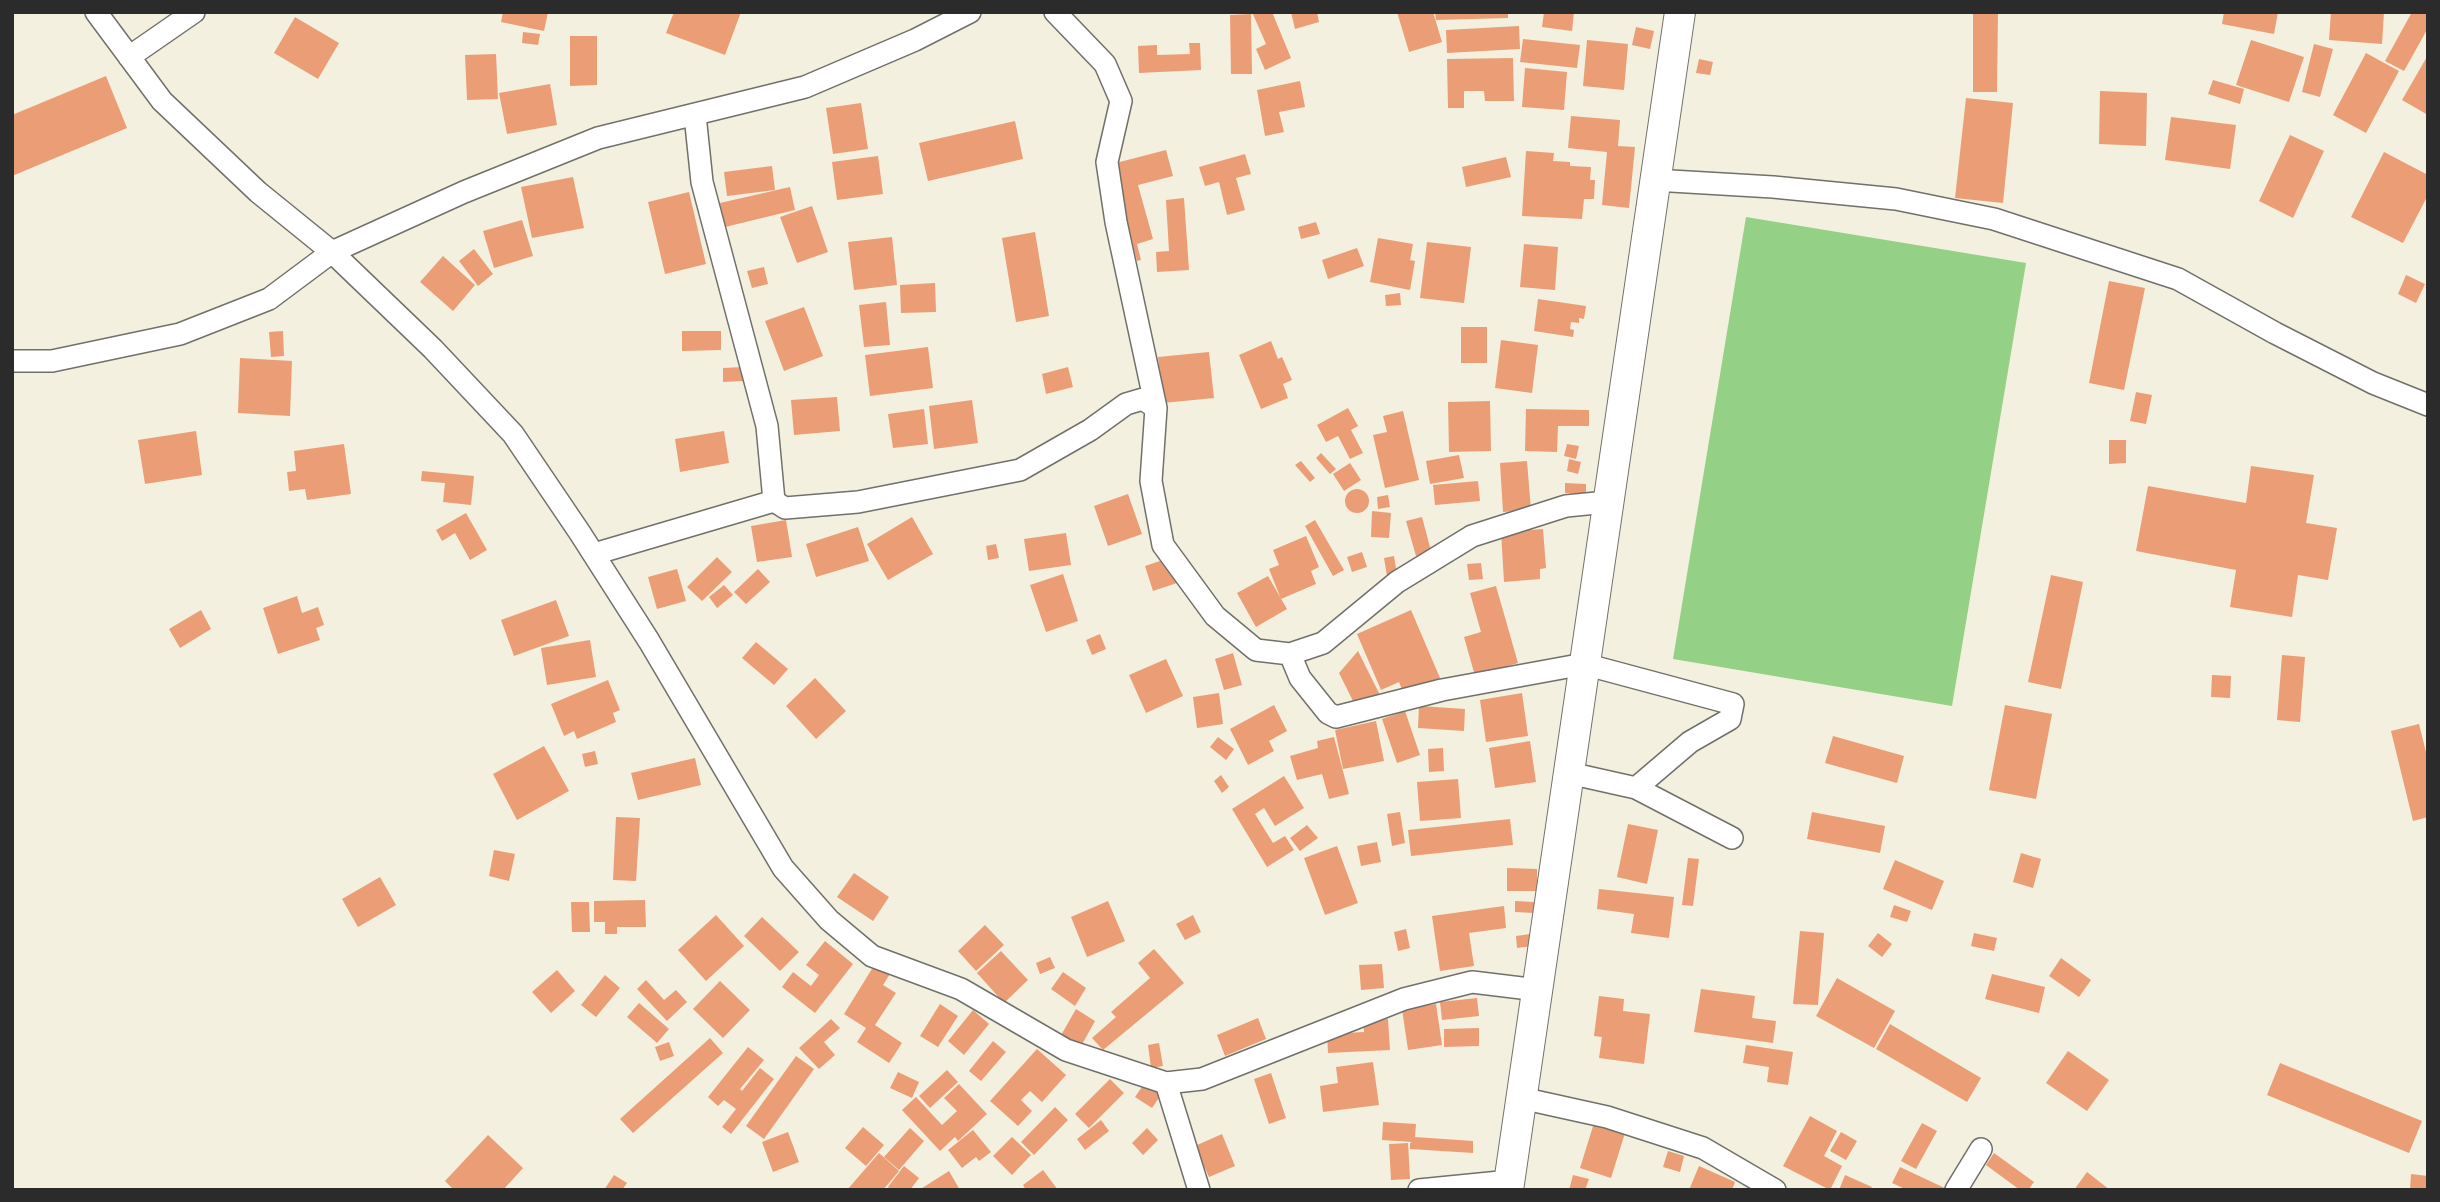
<!DOCTYPE html>
<style>
body{margin:0}
#map{position:relative;width:2440px;height:1202px;overflow:hidden;background:#f3f0df;font-family:"Libre Caslon Text",serif}
canvas{display:block}
.frame{position:absolute;inset:0;border:14px solid #2b2b2b;pointer-events:none}
</style>
<div id="map">
<canvas width="2440" height="1202"></canvas>
<div class="frame"></div>
</div>
<script>
const g = document.querySelector('canvas').getContext('2d');
g.lineJoin = 'round';
function paint(path, color) { g.fillStyle = color; g.fill(path, 'evenodd'); }
const shape = rows => new Path2D(rows.map(r => 'M' + r).join(''));
function trace(path, color, width, dash) { g.strokeStyle = color; g.lineWidth = width; g.lineCap = dash ? 'butt' : 'round'; g.setLineDash(dash || []); g.stroke(path); }
const green = shape([
 [1746,217,2026,263,1952,706,1673,659]
]);
const building = shape([
 [503,12,548,12,544,31,501,22],
 [674,12,741,12,725,55,666,33],
 [1252,12,1272,12,1291,58,1265,70,1256,49,1266,44],
 [1291,12,1317,12,1319,22,1295,29],
 [1397,12,1433,12,1442,42,1409,52],
 [1435,12,1508,12,1508,18,1436,20],
 [1544,12,1574,12,1572,31,1542,27],
 [1973,12,1998,12,1997,92,1973,92],
 [2224,12,2278,12,2274,34,2222,24],
 [2331,12,2384,12,2382,44,2329,40],
 [2412,12,2428,12,2428,28,2404,71,2385,61],
 [1251,14,1252,74,1231,74,1230,15],
 [295,17,339,43,318,79,274,53],
 [1519,26,1520,49,1447,53,1446,30],
 [1636,27,1654,31,1650,49,1632,45],
 [523,32,540,34,538,45,522,43],
 [570,36,597,36,597,85,570,86],
 [1523,39,1580,45,1577,68,1520,62],
 [1587,40,1628,44,1624,90,1583,86],
 [2251,40,2304,57,2289,102,2236,85],
 [1189,43,1200,43,1201,70,1139,73,1138,46,1157,45,1157,55,1190,54],
 [2314,44,2333,49,2320,97,2302,92],
 [2366,53,2399,71,2366,133,2333,115],
 [496,54,498,99,467,100,465,55],
 [2428,55,2428,115,2402,100],
 [1513,58,1514,101,1485,101,1484,91,1464,91,1464,108,1448,108,1447,59],
 [1699,59,1713,62,1710,75,1696,73],
 [1525,68,1567,72,1564,110,1522,107],
 [106,76,127,128,12,176,12,115],
 [2213,80,2244,89,2240,104,2208,94],
 [1300,81,1305,107,1279,112,1284,132,1265,136,1257,90],
 [550,84,557,125,507,134,499,93],
 [2100,91,2147,93,2146,146,2099,144],
 [1966,98,2013,103,2003,203,1955,198],
 [861,103,868,149,833,154,826,108],
 [1571,116,1620,120,1618,146,1635,147,1629,208,1602,205,1607,152,1568,148],
 [2171,117,2236,125,2230,169,2165,160],
 [1015,121,1023,159,928,181,919,143],
 [2290,135,2324,151,2293,218,2259,201],
 [1166,150,1173,176,1138,185,1153,239,1137,244,1141,260,1137,261,1112,164],
 [1526,151,1554,153,1553,161,1570,162,1570,166,1591,167,1590,180,1595,180,1594,199,1584,199,1582,219,1522,216],
 [2384,152,2428,175,2428,195,2403,243,2351,217],
 [1245,154,1251,174,1236,178,1245,210,1227,215,1219,182,1205,186,1199,167],
 [878,156,883,194,837,200,832,162],
 [1506,157,1511,177,1466,187,1462,167],
 [772,166,775,190,727,196,724,172],
 [573,177,584,228,532,238,521,187],
 [790,187,795,210,725,227,720,203],
 [689,192,706,264,665,274,648,202],
 [1184,198,1189,270,1157,272,1156,252,1169,251,1166,200],
 [812,206,828,252,797,263,780,217],
 [522,220,533,256,494,268,483,231],
 [1316,222,1320,234,1301,239,1298,227],
 [1035,232,1049,316,1016,322,1002,238],
 [892,237,897,285,854,290,848,242],
 [1378,238,1413,244,1410,260,1415,261,1410,290,1370,282],
 [1427,242,1471,247,1464,303,1420,298],
 [1524,244,1558,247,1555,290,1520,287],
 [1357,248,1364,266,1328,279,1322,260],
 [474,249,493,274,478,286,459,261],
 [443,256,475,285,453,311,420,282],
 [764,267,768,284,752,288,747,271],
 [2406,275,2425,284,2416,303,2398,294],
 [2109,281,2145,288,2124,390,2089,383],
 [935,283,936,312,901,313,900,285],
 [1400,293,1401,305,1386,306,1385,295],
 [1538,299,1586,306,1584,319,1579,318,1579,323,1571,322,1570,329,1574,330,1573,337,1534,331],
 [886,302,890,345,864,347,859,305],
 [804,307,823,356,784,371,765,321],
 [1461,327,1487,327,1487,363,1461,363],
 [283,331,284,356,271,357,269,332],
 [682,331,721,331,721,350,682,351],
 [1501,340,1538,345,1532,393,1495,388],
 [1271,341,1278,359,1282,357,1292,380,1283,384,1288,398,1261,409,1239,355],
 [928,347,933,388,870,396,865,355],
 [1209,352,1214,398,1163,403,1158,357],
 [240,358,292,361,290,416,238,413],
 [743,367,743,381,723,382,723,368],
 [1068,367,1073,387,1046,394,1042,374],
 [2136,392,2152,395,2146,424,2130,421],
 [837,397,840,431,794,435,791,400],
 [972,400,978,443,934,449,929,406],
 [1490,401,1491,451,1449,452,1448,402],
 [1348,408,1358,426,1351,430,1363,453,1350,459,1338,436,1326,442,1317,425],
 [924,409,928,444,893,448,888,414],
 [1526,409,1589,410,1589,426,1558,426,1557,452,1525,451],
 [1403,411,1419,480,1385,488,1373,435,1387,432,1383,416],
 [196,431,202,475,145,484,138,440],
 [724,431,729,463,680,472,675,439],
 [2109,440,2126,440,2126,463,2109,464],
 [344,444,351,494,307,500,305,489,289,491,287,472,296,471,294,451],
 [1567,444,1579,446,1576,459,1564,456],
 [1321,453,1336,469,1330,474,1316,458],
 [1459,455,1464,478,1430,484,1426,461],
 [1569,459,1581,462,1578,474,1567,471],
 [1301,461,1315,478,1310,482,1295,465],
 [1527,461,1531,510,1503,512,1500,463],
 [1350,463,1361,480,1344,491,1333,474],
 [2251,466,2314,475,2306,523,2337,528,2328,580,2298,575,2292,617,2230,607,2236,570,2136,551,2148,486,2246,503],
 [422,471,474,476,471,505,443,502,445,483,421,481],
 [1478,481,1480,501,1435,505,1433,485],
 [1565,483,1586,484,1586,494,1565,493],
 '1345 501a12 12 0 1 1 24 0a12 12 0 1 1-24 0Z',
 [1128,494,1142,534,1108,546,1094,506],
 [1388,495,1390,507,1378,509,1377,497],
 [1372,511,1391,513,1389,538,1371,537],
 [466,513,487,550,470,560,455,533,442,541,436,530],
 [912,517,933,554,888,580,867,544],
 [1422,517,1431,551,1416,556,1406,521],
 [786,520,792,557,757,562,751,526],
 [1315,520,1344,570,1333,576,1305,526],
 [858,527,869,561,816,577,806,544],
 [1543,529,1546,568,1540,569,1540,579,1504,582,1501,532],
 [1066,533,1071,565,1029,571,1024,539],
 [1306,536,1319,567,1311,571,1316,584,1281,599,1269,569,1279,565,1273,550],
 [996,544,999,558,988,560,986,546],
 [1362,552,1367,567,1352,572,1347,557],
 [1394,556,1397,575,1387,576,1384,558],
 [717,557,732,572,702,601,687,587],
 [1172,557,1180,582,1153,591,1145,566],
 [1481,563,1483,579,1469,580,1467,564],
 [677,569,686,601,657,609,648,577],
 [758,569,770,582,746,604,734,592],
 [1063,574,1078,621,1046,632,1030,585],
 [2051,575,2083,582,2061,689,2028,682],
 [1268,576,1287,609,1256,627,1237,593],
 [724,585,733,595,717,608,709,597],
 [1496,586,1518,663,1475,676,1464,637,1481,632,1470,593],
 [297,596,302,613,318,607,324,625,316,628,320,640,278,654,263,608],
 [556,600,569,636,514,656,501,620],
 [201,610,211,629,180,648,169,629],
 [1411,610,1440,678,1404,694,1399,682,1381,690,1357,634],
 [1100,634,1106,649,1092,655,1086,640],
 [590,640,596,677,547,685,541,648],
 [756,642,788,669,774,685,742,658],
 [1358,651,1381,697,1357,709,1339,673],
 [1233,653,1242,685,1224,690,1215,659],
 [2282,655,2305,657,2300,722,2277,720],
 [1166,659,1183,696,1146,713,1129,675],
 [2212,675,2231,676,2230,698,2211,697],
 [815,678,846,711,816,739,786,706],
 [608,680,620,710,613,713,616,722,577,739,574,731,564,736,551,704],
 [1219,693,1223,724,1197,728,1193,697],
 [1522,693,1528,736,1486,742,1480,700],
 [1274,705,1287,731,1269,741,1274,751,1248,765,1230,729],
 [2005,705,2052,714,2036,799,1989,790],
 [1419,706,1465,709,1464,731,1418,728],
 [1405,711,1420,755,1397,763,1382,719],
 [1376,721,1384,761,1343,769,1335,730],
 [2419,724,2428,760,2428,817,2413,821,2391,731],
 [1833,736,1904,756,1897,783,1825,763],
 [1218,737,1234,749,1226,760,1210,747],
 [1334,737,1349,794,1329,799,1322,774,1297,780,1290,756,1318,748,1317,741],
 [1530,741,1536,782,1495,788,1489,748],
 [544,746,569,791,517,820,493,774],
 [1443,748,1444,771,1429,772,1428,749],
 [595,751,598,764,585,767,582,754],
 [695,758,701,785,638,800,631,773],
 [1221,775,1229,787,1222,793,1214,781],
 [1284,776,1304,808,1275,826,1264,808,1255,814,1273,843,1285,836,1294,850,1267,867,1232,809],
 [1458,779,1461,818,1420,821,1417,782],
 [1400,812,1405,843,1392,846,1387,814],
 [1812,812,1885,826,1880,853,1807,839],
 [616,817,640,818,636,881,613,880],
 [1510,819,1513,845,1411,856,1408,830],
 [1628,824,1658,830,1647,884,1617,877],
 [1307,825,1318,838,1300,851,1290,838],
 [1377,842,1381,862,1361,866,1357,846],
 [1337,846,1358,903,1325,915,1304,858],
 [494,850,515,854,509,881,489,876],
 [2021,853,2041,859,2033,888,2013,882],
 [1688,858,1699,859,1693,906,1682,905],
 [1895,860,1944,881,1932,910,1883,889],
 [1507,868,1537,869,1537,891,1507,891],
 [854,873,889,897,873,921,837,897],
 [380,877,396,905,358,927,342,899],
 [1599,889,1674,897,1669,938,1631,933,1634,914,1597,909],
 [645,900,646,927,617,927,617,934,605,934,605,922,594,922,594,901],
 [1108,901,1125,941,1087,957,1071,917],
 [1515,901,1534,902,1534,913,1515,912],
 [571,902,589,902,590,932,572,932],
 [1894,905,1911,911,1907,922,1890,917],
 [1504,906,1506,928,1469,933,1474,966,1440,971,1432,916],
 [716,915,744,946,706,981,678,950],
 [1193,915,1201,932,1185,940,1176,924],
 [762,917,799,952,780,971,744,936],
 [985,925,1004,945,976,971,958,951],
 [1406,929,1410,948,1398,951,1394,932],
 [1800,931,1824,933,1818,1005,1793,1004],
 [1878,933,1892,944,1882,957,1868,946],
 [1974,933,1997,938,1994,951,1971,946],
 [1530,934,1532,946,1517,948,1516,936],
 [825,941,853,964,815,1013,782,987,793,972,811,986,819,975,806,965],
 [1154,949,1184,983,1103,1050,1092,1038,1116,1017,1111,1012,1150,978,1138,963],
 [1001,951,1028,980,1004,1003,977,973],
 [1050,957,1055,968,1040,974,1036,963],
 [2061,958,2091,980,2079,997,2049,976],
 [875,964,890,974,883,985,896,993,875,1025,902,1043,889,1063,857,1042,866,1028,844,1014],
 [1382,964,1384,988,1361,990,1359,965],
 [557,970,575,991,551,1013,532,992],
 [1063,972,1086,988,1075,1006,1051,989],
 [1992,974,2045,987,2039,1013,1985,999],
 [605,975,620,988,596,1017,581,1005],
 [1837,978,1895,1011,1874,1048,1816,1016],
 [646,980,664,1000,676,990,687,1002,667,1021,637,989],
 [720,981,750,1010,723,1038,693,1009],
 [1701,989,1755,996,1752,1018,1776,1021,1773,1043,1694,1032],
 [1599,996,1624,999,1623,1011,1650,1014,1644,1064,1599,1058,1602,1037,1594,1036],
 [1477,998,1479,1016,1442,1020,1440,1002],
 [639,1003,669,1029,657,1043,627,1017],
 [940,1004,958,1016,938,1047,920,1036],
 [1436,1004,1442,1045,1408,1050,1402,1009],
 [1076,1009,1095,1021,1080,1048,1060,1037],
 [973,1010,989,1024,964,1055,948,1041],
 [1258,1018,1266,1039,1225,1056,1217,1035],
 [831,1019,840,1028,824,1042,835,1055,819,1069,799,1048],
 [1388,1019,1390,1050,1328,1053,1327,1034,1364,1032,1363,1021],
 [1890,1024,1981,1078,1967,1102,1876,1049],
 [1479,1028,1479,1046,1444,1047,1444,1029],
 [710,1038,723,1053,633,1133,620,1119],
 [993,1041,1006,1052,981,1081,969,1071],
 [669,1042,674,1056,660,1061,655,1047],
 [1159,1043,1163,1066,1151,1068,1148,1045],
 [1746,1045,1793,1052,1788,1085,1767,1082,1769,1067,1743,1063],
 [748,1047,764,1060,740,1089,742,1091,760,1068,774,1079,731,1134,722,1127,736,1109,724,1100,718,1106,708,1097],
 [1037,1049,1066,1075,1042,1102,1030,1091,1021,1100,1032,1111,1018,1126,990,1101],
 [2068,1051,2109,1080,2087,1111,2046,1083],
 [796,1056,814,1069,764,1139,746,1126],
 [1373,1062,1379,1105,1323,1112,1320,1086,1338,1083,1336,1067],
 [2280,1063,2422,1121,2409,1153,2267,1095],
 [947,1070,958,1082,930,1108,919,1096],
 [898,1072,919,1082,912,1098,890,1088],
 [1271,1073,1286,1118,1269,1124,1254,1079],
 [1110,1079,1124,1093,1089,1128,1075,1114],
 [1146,1081,1163,1092,1152,1108,1135,1097],
 [959,1084,987,1114,958,1141,955,1137,940,1151,902,1110,916,1097,942,1125,957,1111,944,1098],
 [1055,1107,1068,1120,1034,1155,1021,1142],
 [1810,1116,1837,1131,1824,1156,1842,1166,1830,1190,1783,1166],
 [1101,1120,1109,1131,1085,1150,1077,1139],
 [1383,1122,1416,1124,1415,1137,1473,1141,1473,1153,1410,1149,1410,1143,1412,1142,1382,1140],
 [1594,1123,1625,1133,1611,1178,1580,1168],
 [1922,1123,1937,1131,1916,1169,1901,1161],
 [863,1127,884,1145,866,1166,845,1148],
 [910,1128,924,1141,899,1170,884,1157],
 [1147,1128,1158,1140,1143,1155,1132,1143],
 [973,1130,991,1152,979,1161,976,1157,962,1168,948,1150],
 [788,1132,799,1162,773,1172,762,1142],
 [1841,1132,1857,1141,1846,1160,1830,1151],
 [1222,1134,1235,1166,1209,1177,1195,1146],
 [488,1135,523,1168,503,1190,454,1190,445,1181],
 [1012,1137,1031,1155,1012,1175,993,1156],
 [1408,1143,1410,1179,1391,1180,1389,1144],
 [1668,1151,1684,1156,1680,1172,1663,1167],
 [879,1153,899,1171,883,1190,847,1190],
 [1994,1153,2034,1182,2028,1190,2020,1190,1986,1165],
 [904,1166,919,1178,910,1190,891,1190,888,1187],
 [1699,1166,1735,1182,1732,1190,1689,1190],
 [1900,1167,1949,1190,1907,1190,1892,1183],
 [1043,1170,1058,1190,1026,1190,1023,1185],
 [949,1171,960,1190,919,1190],
 [2087,1172,2110,1190,2074,1190],
 [2411,1174,2428,1176,2428,1190,2410,1190],
 [614,1175,627,1183,622,1190,604,1190],
 [1573,1175,1589,1179,1585,1190,1569,1190],
 [1845,1175,1872,1187,1870,1190,1839,1190]
]);
const street = shape([
 [96,12,162,101,258,192,332,252,433,349,513,434,580,533,649,641,783,868,829,920,872,956,961,989,1066,1050,1166,1083,1202,1079,1404,999,1472,982,1538,990],
 [1055,12,1105,64,1121,101,1107,162,1116,222,1156,408],
 [129,57,194,12],
 [695,115,702,182,767,426,774,501,785,508,858,502,1020,470,1090,430,1126,404,1143,399,1156,408,1151,481,1163,545,1215,616,1256,650,1290,654,1323,643,1397,582,1472,536,1566,506,1607,502],
 [1654,180,1773,187,1896,199,1994,219,2178,279,2275,333,2373,383,2428,405],
 [12,361,52,361,180,334,269,299,332,252,464,192,598,138,805,87,915,40,970,12],
 [594,554,774,501],
 [1290,654,1300,678,1328,713,1336,717,1442,690,1584,664,1733,704,1730,719,1690,742,1636,788],
 [1569,773,1636,788,1732,838],
 [1166,1083,1199,1190],
 [1521,1098,1607,1117,1703,1148,1775,1190],
 [1419,1190,1510,1181],
 [1956,1190,1981,1149]
]);
const secondary = shape([
 [1508,1190,1680,12]
]);
paint(green, '#94d085');
paint(building, '#eb9d75');
trace(street, '#71706a', 24);
trace(secondary, '#71706a', 32);
trace(street, '#fff', 21);
trace(secondary, '#fff', 30);
</script>
